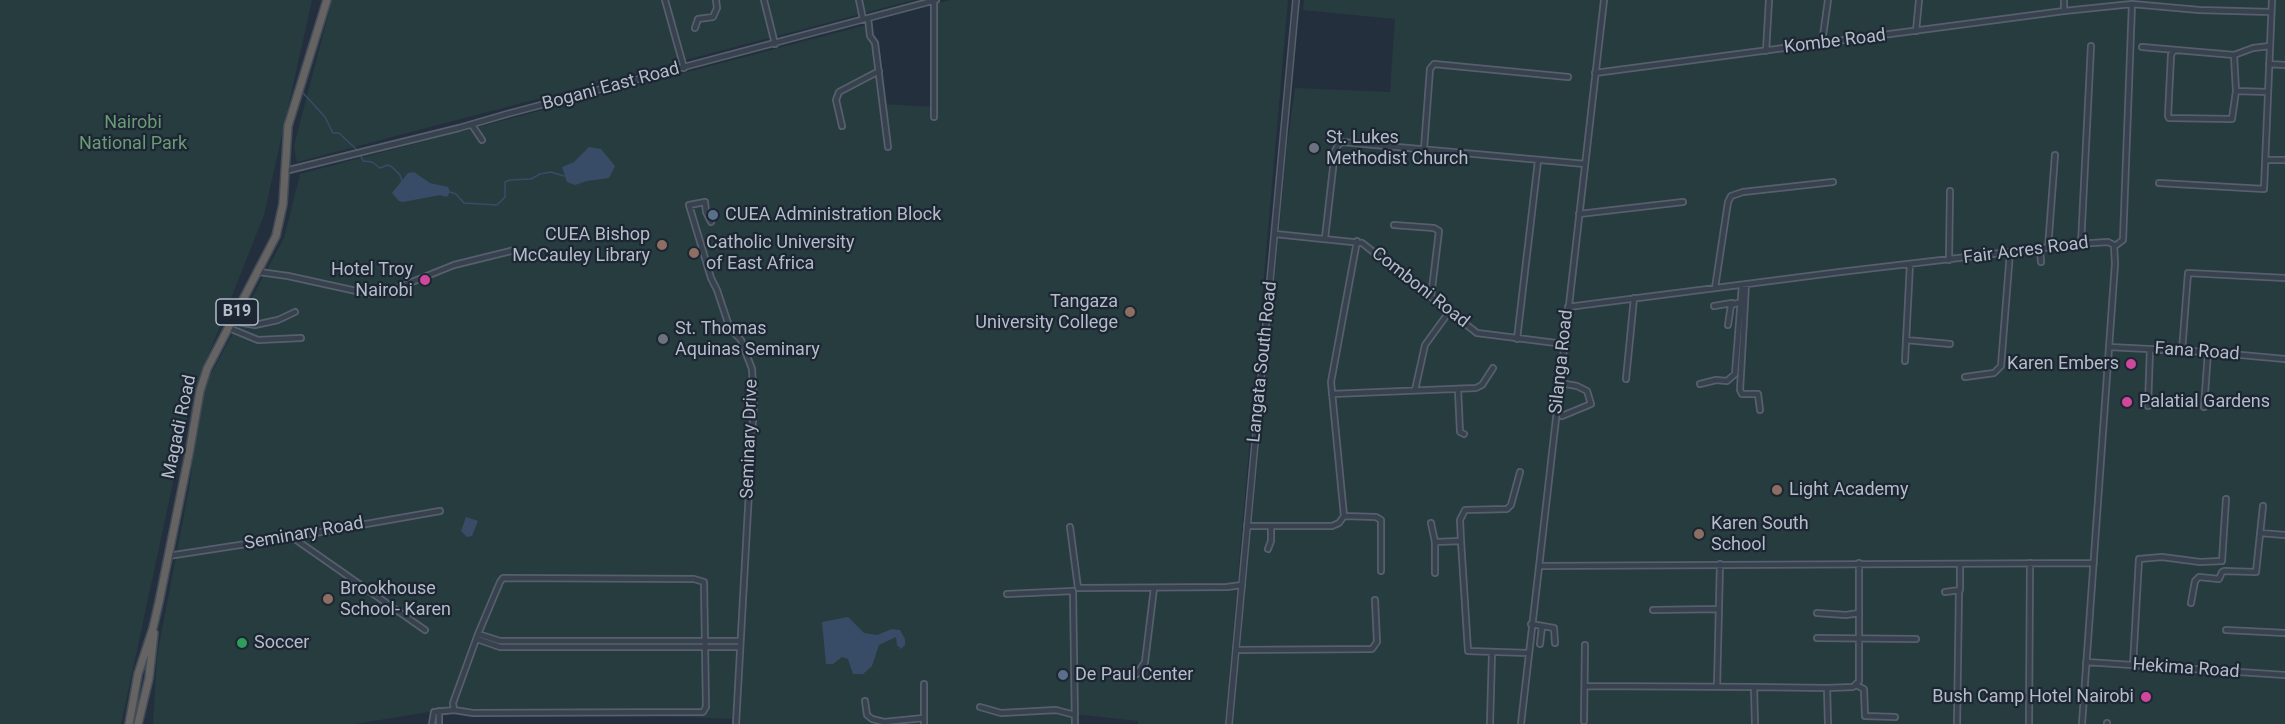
<!DOCTYPE html>
<style>
body{margin:0}
canvas{display:block;background:#242f3e}
</style>
<canvas width="2285" height="724"></canvas>
<script>
const g = document.querySelector('canvas').getContext('2d');
g.lineJoin = 'round';
function paint(path, color) { g.fillStyle = color; g.fill(path, 'evenodd'); }
const shape = rows => new Path2D(rows.map(r => 'M' + r).join(''));
function trace(path, color, width, dash) { g.strokeStyle = color; g.lineWidth = width; g.lineCap = dash ? 'butt' : 'round'; g.setLineDash(dash || []); g.stroke(path); }
function label(font, color, halo, rows, align = 'center') {
  g.font = font + ' Roboto,sans-serif'; g.lineWidth = 4.5; g.setLineDash([]); g.textBaseline = 'middle'; g.strokeStyle = halo; g.fillStyle = color; for (const [text, x, y, turn = 0] of rows) {
    g.save(); g.translate(x, y); g.rotate((+turn || 0) * Math.PI / 180); g.textAlign = isNaN(turn) ? turn : align; if (halo) g.strokeText(text, 0, 0); g.fillText(text, 0, 0); g.restore();
  }
}
const green = shape([
 [0,0,312,0,264,215,191,399,121,724,0,724],
 [332,0,914,0,297,162,294,146],
 [951,0,1288,0,1225,724,1138,724,1138,721,1075,714,1075,724,734,724,734,719,454,708,355,724,153,724,157,656,189,489,203,389,284,238,300,174,870,24,881,104,934,107,938,3],
 [1304,0,2285,0,2285,724,1233,724,1287,146,1295,88,1390,92,1395,19,1303,10]
]);
const water = shape([
 [589,147,601,149,615,166,609,178,587,181,575,185,567,182,562,167,574,162],
 [414,172,430,183,448,187,450,192,447,197,440,195,403,202,399,201,392,193,408,173],
 [466,517,478,521,472,536,467,537,461,531],
 [848,617,864,633,877,635,892,629,900,630,905,639,905,645,901,649,897,645,896,637,879,645,872,666,863,674,853,674,848,659,842,657,833,664,826,664,822,622]
]);
const stream = shape([
 [303,93,325,117,333,133,339,133,357,150],
 [361,156,363,161,372,162,380,168,388,165,392,167,400,175,402,181],
 [450,192,456,194,464,203,497,205,505,197,505,182,510,180,531,179,540,174,551,172,564,176]
]);
const minor = shape([
 [665,0,684,68],
 [764,0,775,44],
 [859,0,863,19],
 [2064,11,2132,4,2199,10,2271,12],
 [868,18,870,36,875,43,888,147],
 [695,28,698,19,713,17,717,8,716,0],
 [1916,31,1919,0],
 [1822,43,1828,0],
 [2142,47,2234,55,2236,91,2232,119,2169,118,2168,116,2171,55,2174,50],
 [1766,51,1769,0],
 [2234,55,2253,48,2270,46],
 [2269,64,2285,65],
 [1595,73,2064,11,2064,0],
 [2236,91,2268,92],
 [934,117,934,1],
 [472,125,482,140],
 [842,126,836,100,839,92,879,71],
 [1424,149,1430,69,1434,64,1568,77],
 [2266,160,2285,160],
 [285,171,459,128,507,114,936,0],
 [2159,183,2264,189,2272,0],
 [1579,214,1683,202],
 [711,222,706,212,705,202,689,205,711,278,717,290,730,329,741,340,752,369,754,402,736,724],
 [1394,225,1434,228,1439,231,1431,297],
 [1275,234,1362,243,1477,333,1564,344],
 [1325,238,1335,151,1338,145,1342,142,1585,164],
 [2081,244,2091,46],
 [2115,246,2123,240,2132,4],
 [2048,248,2055,155],
 [2040,249,2041,262],
 [1949,260,1950,191],
 [259,272,288,276,370,294,382,294,454,265,515,250],
 [1746,284,1740,390,1742,394,1758,394,1760,410],
 [1715,288,1728,202,1731,196,1743,192,1833,182],
 [1714,306,1732,303],
 [1568,307,1840,272,2077,244,2108,242,2114,245,2115,264,2082,724],
 [232,321,255,325,278,320,295,312],
 [1728,325,1731,305,1741,302],
 [229,328,258,340,301,338],
 [1517,339,1538,161],
 [1906,340,1950,344],
 [2109,347,2208,352,2285,359],
 [2182,351,2188,273,2285,278],
 [1905,361,1910,264],
 [1965,377,1994,373,2001,366,2010,252],
 [1626,379,1634,298],
 [1560,383,1577,386,1587,391,1591,404,1562,416],
 [1700,384,1716,380,1727,381,1735,374,1742,285],
 [1458,389,1460,432,1464,434],
 [1415,390,1425,345,1449,312],
 [1332,394,1476,388,1482,385,1493,368],
 [2148,406,2150,349],
 [2204,407,2208,352],
 [1520,472,1511,505,1507,509,1465,510,1460,520,1461,541,1468,651,1528,653],
 [1344,516,1376,517,1381,520,1381,571],
 [1431,523,1435,542,1435,573],
 [1247,526,1332,526,1339,523,1344,516,1331,382,1357,241],
 [1070,527,1078,588,1227,587,1242,585],
 [2261,533,2285,535],
 [292,537,425,630],
 [1435,542,1461,541],
 [1268,549,1271,541,1271,526],
 [168,556,292,537,440,511],
 [1539,566,2094,563],
 [1945,592,1960,590,1960,564],
 [1007,594,1073,591,1075,724],
 [2191,603,2195,581,2199,577,2219,579,2222,572,2224,571,2256,572,2263,506],
 [1653,610,1719,609],
 [1817,613,1846,615,1859,613],
 [1531,624,1554,628,1555,643],
 [2226,630,2285,633],
 [478,634,500,641,739,641],
 [1817,638,1916,639],
 [477,639,500,647,739,647],
 [1540,644,1542,626],
 [1237,650,1372,649,1377,642,1375,600],
 [2086,662,2285,675],
 [2133,665,2139,559,2162,557,2200,562,2222,561,2226,499],
 [1137,674,1145,662,1154,588],
 [1856,685,1864,689,1865,716,1895,717],
 [1586,686,1754,687,1755,724],
 [1717,687,1720,564],
 [1754,687,1827,688],
 [865,701,867,715,872,719,884,722,924,718],
 [980,707,1001,713,1056,710,1075,715],
 [439,711,439,724],
 [1584,721,1585,645],
 [432,724,434,712,454,710,473,713,703,712,706,707,704,582,694,579,503,578,500,582,478,634,453,703,454,710],
 [924,724,924,684],
 [1490,724,1492,653],
 [1521,724,1604,0],
 [1828,724,1827,688,1853,687,1859,681,1859,563],
 [1957,724,1959,591],
 [2029,724,2030,563],
 [2107,724,2107,723]
]);
const tertiary = shape([
 [1229,724,1296,0]
]);
const trunk = shape([
 [129,724,138,674,153,628,159,602,189,454,200,391,207,369,276,236,283,204,288,126,327,0],
 [138,724,149,678,154,633]
]);
const markers = [
 [1314,148,6,"#6b7280"],
 [713,215,6,"#5c6f8a"],
 [662,245,6,"#8d6e63"],
 [694,253,6,"#8d6e63"],
 [425,280,6,"#d1479c"],
 [1130,312,6,"#8d6e63"],
 [663,339,6,"#6b7280"],
 [2131,364,6,"#d1479c"],
 [2127,402,6,"#d1479c"],
 [1777,490,6,"#8d6e63"],
 [1699,534,6,"#8d6e63"],
 [328,599,6,"#8d6e63"],
 [242,643,6,"#2e9e5b"],
 [1063,675,6,"#5c6f8a"],
 [2146,697,6,"#d1479c"]
];
const shields = [
 [237,312,42]
];
const shieldNames = [
 ["B19",237,312]
];
const streetNames = [
 ["Kombe Road",1835,42,-7],
 ["Bogani East Road",611,87,-15],
 ["Fair Acres Road",2026,251,-7],
 ["Comboni Road",1420,288,38],
 ["Fana Road",2197,352,4],
 ["Langata South Road",1263,362,-84],
 ["Silanga Road",1562,362,-84],
 ["Magadi Road",180,427,-78],
 ["Seminary Drive",750,439,-88],
 ["Seminary Road",304,534,-10],
 ["Hekima Road",2186,669,4]
];
const parkNames = [
 ["Nairobi",133,123],
 ["National Park",133,144]
];
const poiNames = [
 ["St. Lukes",1326,138],
 ["Methodist Church",1326,159],
 ["CUEA Administration Block",725,215],
 ["CUEA Bishop",650,235,"right"],
 ["McCauley Library",650,256,"right"],
 ["Catholic University",706,243],
 ["of East Africa",706,264],
 ["Hotel Troy",413,270,"right"],
 ["Nairobi",413,291,"right"],
 ["Tangaza",1118,302,"right"],
 ["University College",1118,323,"right"],
 ["St. Thomas",675,329],
 ["Aquinas Seminary",675,350],
 ["Karen Embers",2119,364,"right"],
 ["Palatial Gardens",2139,402],
 ["Light Academy",1789,490],
 ["Karen South",1711,524],
 ["School",1711,545],
 ["Brookhouse",340,589],
 ["School- Karen",340,610],
 ["Soccer",254,643],
 ["De Paul Center",1075,675],
 ["Bush Camp Hotel Nairobi",2134,697,"right"]
];
paint(green, '#263c3f');
paint(water, '#394c67');
trace(stream, '#394c67', 1.5);
trace(minor, '#565f6c', 8);
trace(tertiary, '#565f6c', 8);
trace(trunk, '#434c59', 10);
trace(minor, '#38414e', 4.5);
trace(tertiary, '#38414e', 5);
trace(trunk, '#656462', 7);
for (const [x, y, r, color] of markers) { const dot = new Path2D(); dot.arc(x, y, r, 0, 2 * Math.PI); g.fillStyle = color; g.fill(dot); trace(dot, '#1d2633', 2); }
for (const [x, y, w] of shields) { const box = new Path2D(); box.roundRect(x - w / 2, y - 13, w, 26, 4.5); g.fillStyle = '#1d2633'; g.fill(box); trace(box, '#b4bcc9', 1.5); }
label('bold 16px', '#b4bcc9', null, shieldNames);
label('18px', '#b4bcc9', '#1d2633', streetNames);
label('18px', '#6b9a76', '#1d2633', parkNames);
label('18px', '#b4bcc9', '#1d2633', poiNames, 'left');
</script>
